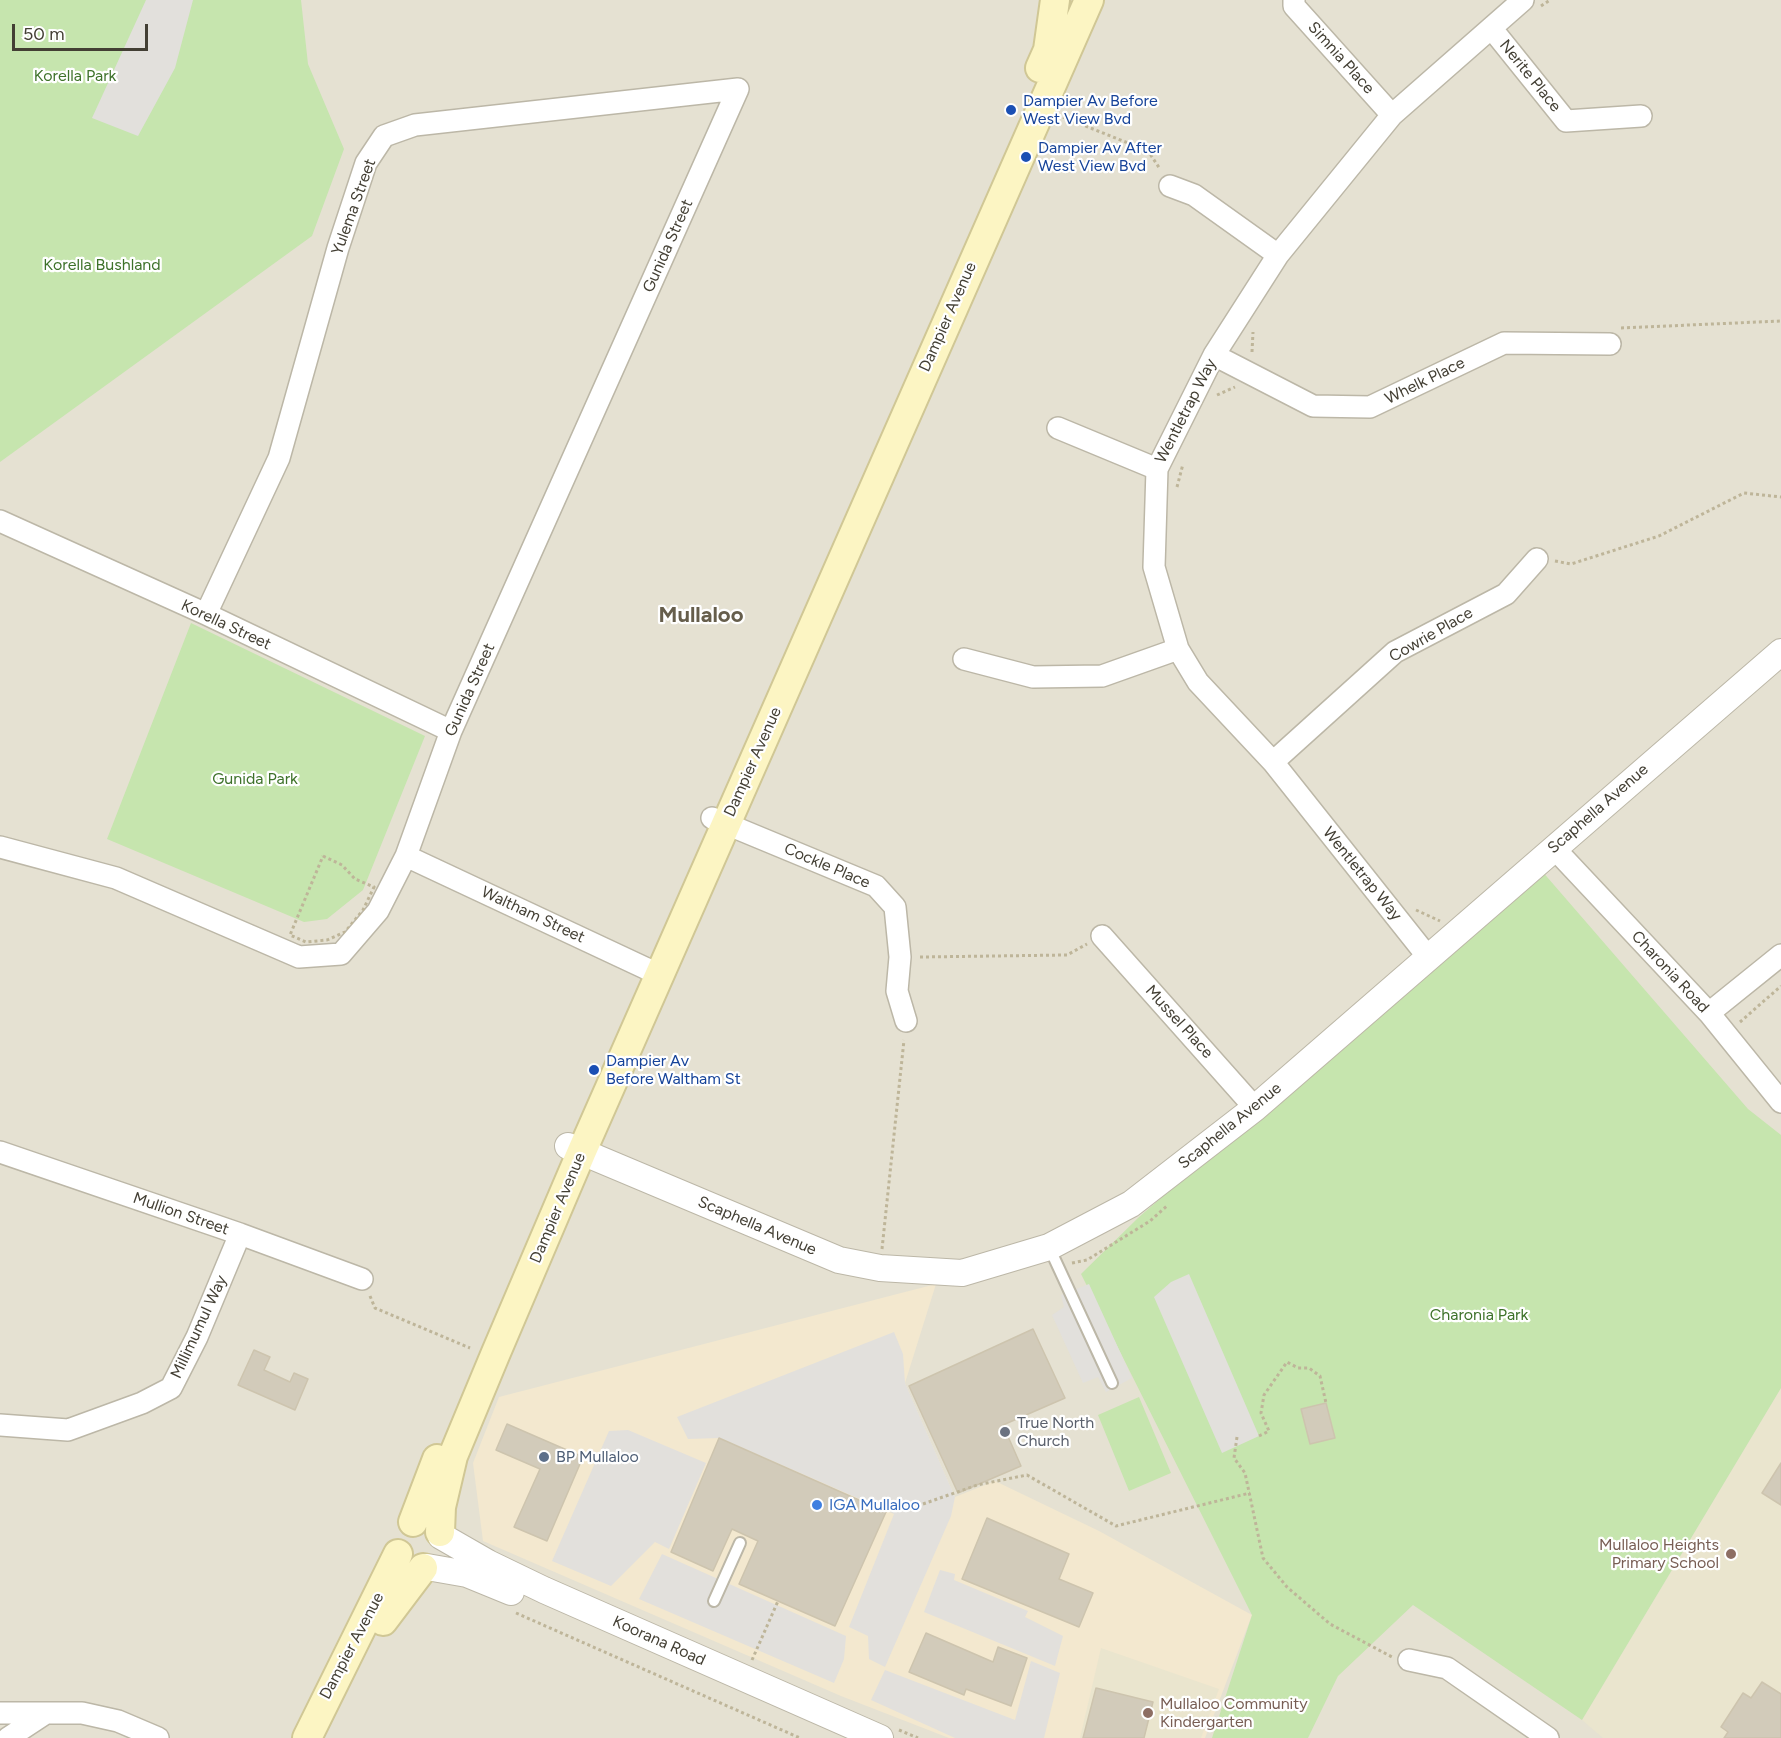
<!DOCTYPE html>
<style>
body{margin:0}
#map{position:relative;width:1781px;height:1738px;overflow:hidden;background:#f1efe4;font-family:Figtree,sans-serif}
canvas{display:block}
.scale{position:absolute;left:12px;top:24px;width:136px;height:27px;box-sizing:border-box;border:3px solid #433f34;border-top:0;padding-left:8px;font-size:18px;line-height:21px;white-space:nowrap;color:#433f34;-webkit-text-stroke:4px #fff;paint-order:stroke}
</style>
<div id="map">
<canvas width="1781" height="1738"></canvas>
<div class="scale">50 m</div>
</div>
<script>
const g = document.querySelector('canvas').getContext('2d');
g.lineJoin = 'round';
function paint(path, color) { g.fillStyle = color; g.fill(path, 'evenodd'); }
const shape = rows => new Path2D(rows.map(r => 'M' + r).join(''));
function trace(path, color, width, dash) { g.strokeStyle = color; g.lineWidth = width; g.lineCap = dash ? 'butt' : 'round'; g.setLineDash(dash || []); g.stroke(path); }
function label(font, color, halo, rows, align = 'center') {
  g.font = font + ' Figtree,sans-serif'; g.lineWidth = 4.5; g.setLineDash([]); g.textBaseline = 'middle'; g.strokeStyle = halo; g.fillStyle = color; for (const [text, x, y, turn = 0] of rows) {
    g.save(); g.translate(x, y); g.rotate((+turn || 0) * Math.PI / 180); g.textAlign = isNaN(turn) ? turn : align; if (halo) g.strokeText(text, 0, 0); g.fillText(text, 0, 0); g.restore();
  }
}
const residential = shape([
 [0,0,1781,0,1781,1738,0,1738]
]);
const commercial = shape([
 [936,1284,905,1383,955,1497,995,1481,1099,1531,1252,1615,1205,1738,949,1738,841,1696,483,1541,473,1463,499,1397]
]);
const education = shape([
 [1781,1388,1781,1738,1603,1738,1582,1720],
 [1101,1648,1219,1689,1201,1738,1080,1738]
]);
const green = shape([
 [0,0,301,0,308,64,344,149,312,236,0,462],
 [191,623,425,736,363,890,327,919,304,922,107,839],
 [1541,870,1748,1109,1781,1135,1781,1388,1582,1720,1413,1605,1338,1676,1308,1738,1212,1738,1252,1615,1081,1274,1139,1217],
 [1139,1397,1171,1473,1129,1491,1098,1415]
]);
const parking = shape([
 [146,0,193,0,175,68,138,136,92,118],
 [1189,1274,1259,1436,1222,1453,1154,1297,1171,1282],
 [1089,1284,1132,1378,1106,1392,1098,1377,1083,1383,1052,1315,1064,1307,1061,1295],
 [894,1332,903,1354,905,1383,955,1497,951,1516,885,1667,869,1659,868,1636,849,1627,894,1514,720,1438,688,1439,677,1417],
 [628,1430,706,1463,669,1549,655,1542,611,1586,552,1561,609,1431],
 [662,1554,846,1636,844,1659,834,1683,639,1599],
 [940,1570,955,1574,954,1580,1028,1611,1025,1617,1063,1636,1055,1666,924,1612],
 [1031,1661,1060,1673,1044,1738,955,1738,871,1700,885,1670,1015,1720]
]);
const building = shape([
 [1033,1329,1065,1398,1003,1425,1021,1466,958,1493,909,1386,1033,1329],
 [254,1350,270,1357,264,1370,290,1382,294,1373,308,1379,295,1410,238,1385,254,1350],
 [1326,1403,1335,1438,1310,1444,1301,1409,1326,1403],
 [507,1424,583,1457,547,1541,514,1527,540,1469,496,1450,507,1424],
 [719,1438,886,1512,835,1626,739,1584,758,1541,732,1529,713,1571,671,1552,719,1438],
 [1781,1463,1781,1505,1762,1493,1781,1463],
 [987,1518,1069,1554,1059,1579,1093,1593,1079,1627,962,1579,987,1518],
 [926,1633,993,1662,998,1647,1027,1658,1011,1706,966,1689,964,1695,909,1672,926,1633],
 [1762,1682,1781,1694,1781,1738,1724,1738,1728,1732,1721,1727,1743,1693,1751,1698,1762,1682],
 [1096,1688,1153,1702,1144,1738,1083,1738,1096,1688]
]);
const path = shape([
 [1541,6,1550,0],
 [1063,117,1148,151,1160,169],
 [1621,328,1781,321],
 [1252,352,1253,332],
 [1217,395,1235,387],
 [1177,487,1183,464],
 [1555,561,1571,564,1659,536,1744,493,1781,497],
 [323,856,342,865,355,879,374,887,363,910,345,932,327,940,306,942,290,935,323,856],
 [1416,910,1440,921],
 [920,957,1067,955,1087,944],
 [1740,1022,1781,986],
 [882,1249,904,1040],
 [1072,1263,1087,1260,1150,1221,1168,1205],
 [370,1296,375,1308,470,1348],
 [1259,1436,1269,1431,1261,1413,1264,1395,1287,1362,1298,1368,1309,1368,1320,1376,1326,1403],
 [1237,1437,1234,1458,1245,1473,1263,1558,1287,1587,1330,1624,1392,1657],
 [923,1504,977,1485,1027,1475,1116,1526,1250,1493],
 [516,1613,800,1738],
 [752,1660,778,1601],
 [899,1730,918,1738]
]);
const service = shape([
 [1049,1247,1112,1383],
 [714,1601,740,1543]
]);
const minor = shape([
 [1294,0,1294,6,1392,115],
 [1492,29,1566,121,1641,116],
 [1170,186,1194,195,1278,255],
 [1214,355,1313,406,1370,407,1504,343,1610,344],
 [1058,428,1157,469],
 [0,521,206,614,451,731],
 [206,614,279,458,338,248,366,163,384,136,415,125,738,89],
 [964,659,1033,677,1102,676,1178,649],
 [1273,762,1395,652,1506,594,1537,559],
 [712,818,876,886,895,907,900,957,897,991,906,1021],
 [0,847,116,878,299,957,341,954,378,911,406,856,451,731,738,89],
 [1554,848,1709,1013,1781,1102],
 [406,856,660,975],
 [1102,936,1255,1108],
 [1428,957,1273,762,1198,682,1178,649,1154,567,1157,469,1214,355,1278,255,1392,115,1523,0],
 [1709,1013,1781,955],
 [0,1152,240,1234,362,1279],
 [0,1425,68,1430,142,1403,171,1388,197,1337,240,1234],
 [1409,1660,1447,1668,1548,1738],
 [0,1713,82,1713,118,1721,158,1738],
 [8,1738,43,1715]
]);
const tertiary = shape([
 [568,1146,839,1260,880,1268,962,1273,1049,1247,1131,1204,1255,1108,1781,652],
 [441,1536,488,1563,544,1590,880,1738],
 [427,1567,467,1574,511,1592]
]);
const secondary = shape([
 [1040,68,1048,50,1055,0],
 [413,1522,437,1459],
 [440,1532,441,1507,453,1456,495,1355,582,1151,1089,0],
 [383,1621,423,1568],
 [307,1738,398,1554]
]);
const markers = [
 [1011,110,6,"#1a4fb4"],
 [1026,157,6,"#1a4fb4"],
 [594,1070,6,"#1a4fb4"],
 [1005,1432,6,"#6b7280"],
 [544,1457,6,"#5c6f8a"],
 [817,1505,6,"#3f7fe0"],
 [1731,1554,6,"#8d6e63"],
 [1148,1713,6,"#8d6e63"]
];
const streetNames = [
 ["Simnia Place",1341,58,48],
 ["Nerite Place",1530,76,51],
 ["Yulema Street",354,207,-70],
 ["Gunida Street",668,246,-66],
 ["Dampier Avenue",948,317,-66],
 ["Whelk Place",1425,381,-26],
 ["Wentletrap Way",1186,411,-63],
 ["Korella Street",226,625,25],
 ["Cowrie Place",1431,635,-30],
 ["Gunida Street",470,690,-66],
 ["Dampier Avenue",753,762,-66],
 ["Scaphella Avenue",1598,809,-41],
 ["Cockle Place",827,866,23],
 ["Wentletrap Way",1362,874,51],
 ["Waltham Street",533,915,25],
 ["Charonia Road",1670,972,47],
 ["Mussel Place",1179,1022,48],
 ["Scaphella Avenue",1230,1126,-39],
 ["Dampier Avenue",558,1208,-67],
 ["Mullion Street",181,1214,19],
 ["Scaphella Avenue",757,1226,23],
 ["Millimumul Way",199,1327,-65],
 ["Koorana Road",659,1641,24],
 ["Dampier Avenue",352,1646,-62]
];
const parkNames = [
 ["Korella Park",75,76],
 ["Korella Bushland",102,265],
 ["Gunida Park",255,779],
 ["Charonia Park",1479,1315]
];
const transitNames = [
 ["Dampier Av Before",1023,101],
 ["West View Bvd",1023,119],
 ["Dampier Av After",1038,148],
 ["West View Bvd",1038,166],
 ["Dampier Av",606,1061],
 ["Before Waltham St",606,1079]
];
const worshipNames = [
 ["True North",1017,1423],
 ["Church",1017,1441]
];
const serviceNames = [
 ["BP Mullaloo",556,1457]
];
const shopNames = [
 ["IGA Mullaloo",829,1505]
];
const educationNames = [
 ["Mullaloo Heights",1719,1545],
 ["Primary School",1719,1563],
 ["Mullaloo Community",1160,1704,"left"],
 ["Kindergarten",1160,1722,"left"]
];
const districtNames = [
 ["Mullaloo",701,616]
];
paint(residential, '#e5e1d2');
paint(commercial, '#f3e8cf');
paint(education, '#eae5ce');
paint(green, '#c6e5ae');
paint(parking, '#e2e0dc');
paint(building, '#d2cbba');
trace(building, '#cdc4ae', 1.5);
trace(service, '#bcb7a7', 14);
trace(minor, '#bcb7a7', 24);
trace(tertiary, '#bcb7a7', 28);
trace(secondary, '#d0c795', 32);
trace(path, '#beb599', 3, [3, 3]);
trace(service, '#fff', 10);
trace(minor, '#fff', 21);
trace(tertiary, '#fff', 26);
trace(secondary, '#fcf5c3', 28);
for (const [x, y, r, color] of markers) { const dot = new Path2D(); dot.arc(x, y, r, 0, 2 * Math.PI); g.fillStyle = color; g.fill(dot); trace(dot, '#fff', 2); }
label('16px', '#433f34', '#fff', streetNames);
label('16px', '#3e722a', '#fff', parkNames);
label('16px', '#164399', '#fff', transitNames, 'left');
label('16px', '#5b616d', '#fff', worshipNames, 'left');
label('16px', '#4e5e75', '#fff', serviceNames, 'left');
label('16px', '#366cbe', '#fff', shopNames, 'left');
label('16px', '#785e54', '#fff', educationNames, 'right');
label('bold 22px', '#665e4c', '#fff', districtNames);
</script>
